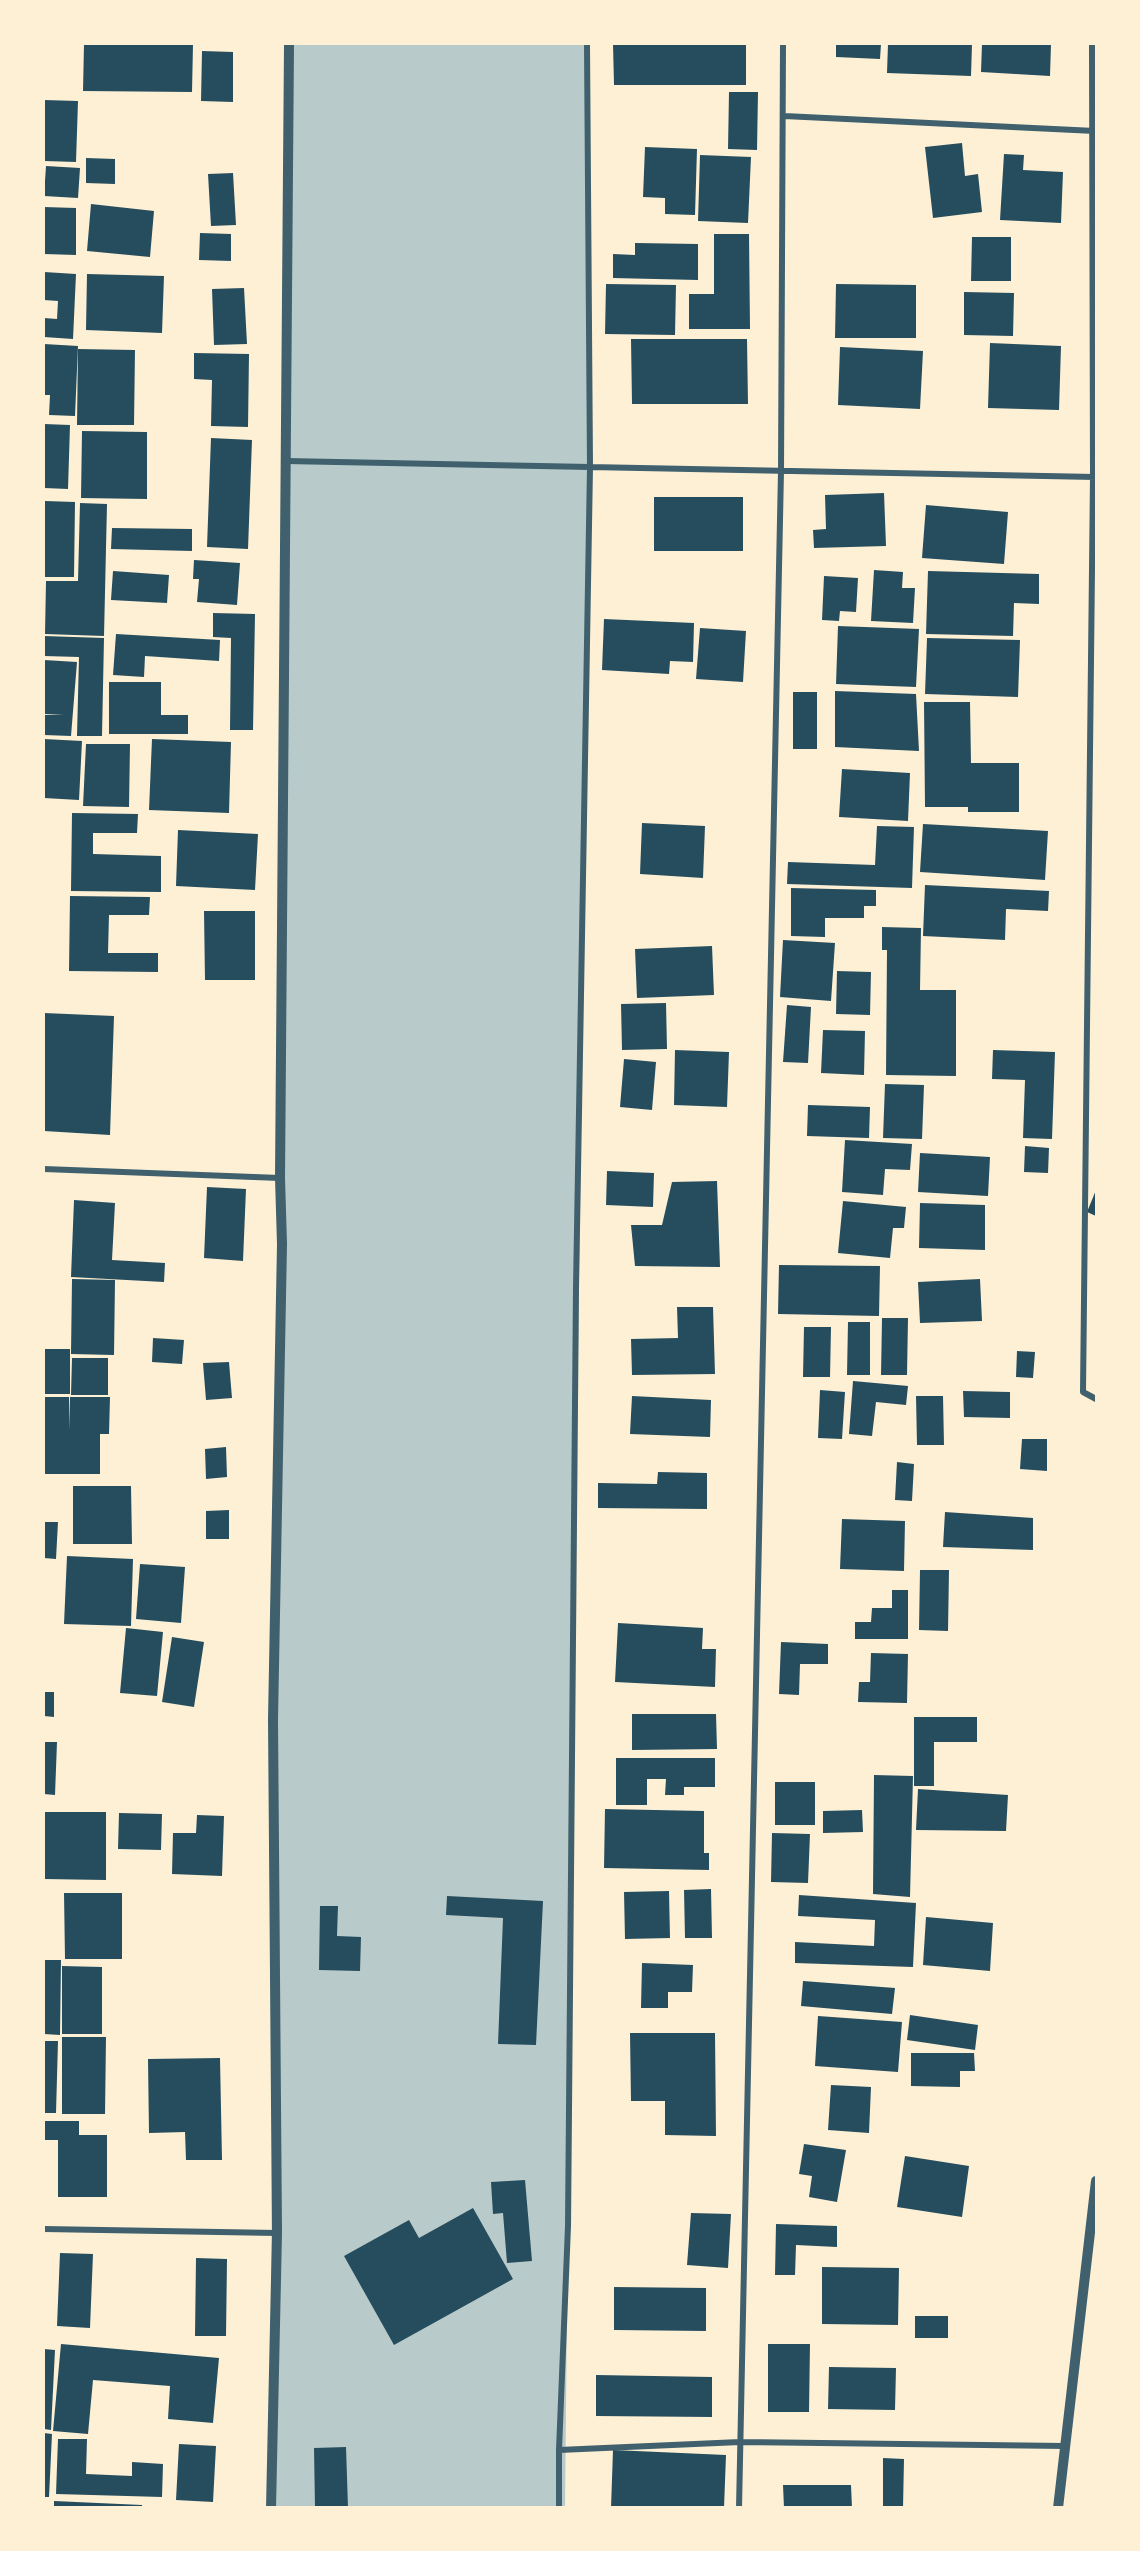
<!DOCTYPE html>
<style>
body{margin:0}
#map{position:relative;width:1140px;height:2551px;overflow:hidden;background:#fdf0d5;font-family:Commissioner,sans-serif}
canvas{display:block}
.frame{position:absolute;inset:0;border:45px solid #fdf0d5;pointer-events:none}
</style>
<div id="map">
<canvas width="1140" height="2551"></canvas>
<div class="frame"></div>
</div>
<script>
const g = document.querySelector('canvas').getContext('2d');
g.lineJoin = 'round';
function paint(path, color) { g.fillStyle = color; g.fill(path, 'evenodd'); }
const shape = rows => new Path2D(rows.map(r => 'M' + r).join(''));
function trace(path, color, width, dash) { g.strokeStyle = color; g.lineWidth = width; g.lineCap = dash ? 'butt' : 'round'; g.setLineDash(dash || []); g.stroke(path); }
const green = shape([
 [289,44,587,44,590,467,573,1725,565,2507,271,2508,273,1719]
]);
const building = shape([
 [84,44,193,44,192,92,83,91],
 [613,44,746,44,746,85,614,85],
 [836,44,881,44,880,59,836,57],
 [888,44,972,44,971,76,887,73],
 [982,44,1051,44,1050,76,981,72],
 [202,51,233,52,233,102,201,101],
 [729,92,758,92,757,150,728,149],
 [44,100,78,101,76,162,44,161],
 [962,143,965,176,978,174,982,212,933,218,925,147],
 [645,147,697,149,695,215,665,214,665,198,643,197],
 [1004,154,1024,155,1023,170,1063,172,1061,223,1000,220],
 [700,155,751,157,748,223,698,221],
 [86,158,115,159,115,184,86,183],
 [46,166,80,168,78,198,44,196],
 [233,173,236,225,211,226,208,174],
 [91,204,154,211,150,257,87,251],
 [44,207,76,208,76,255,44,254],
 [200,233,231,234,231,261,199,260],
 [714,234,749,234,750,329,689,329,689,294,714,294],
 [972,237,1011,237,1011,281,971,281],
 [635,243,698,244,698,280,613,278,613,254,635,255],
 [44,272,76,274,73,339,44,337,44,318,57,319,58,301,44,300],
 [87,274,164,276,162,333,86,330],
 [606,284,676,285,675,335,605,334],
 [836,284,916,285,916,338,835,338],
 [244,288,247,344,214,345,212,289],
 [964,292,1014,293,1013,336,964,335],
 [631,339,747,339,748,404,632,404],
 [990,343,1061,346,1059,410,988,408],
 [44,344,78,346,75,416,49,415,50,395,44,395],
 [840,347,923,351,920,409,838,405],
 [78,349,135,350,134,425,77,425],
 [194,353,249,354,248,427,211,426,212,380,194,379],
 [44,424,70,425,68,489,44,488],
 [82,431,147,432,147,499,81,498],
 [211,438,252,440,248,549,207,547],
 [884,493,886,546,814,548,813,530,826,529,825,495],
 [654,497,743,497,743,551,654,551],
 [45,501,75,502,74,577,44,577],
 [80,503,107,504,104,636,45,634,46,581,78,581],
 [926,505,1008,512,1004,564,922,558],
 [112,528,192,529,192,551,111,549],
 [194,560,240,563,237,605,197,602,199,579,193,579],
 [874,570,903,572,902,588,915,588,913,623,871,621],
 [113,571,169,575,167,603,111,600],
 [928,571,1039,574,1039,604,1014,603,1013,636,926,634],
 [824,576,858,578,856,612,840,611,839,621,822,620],
 [213,613,255,614,253,730,230,730,231,638,213,637],
 [604,619,694,623,693,662,670,661,669,674,602,670],
 [838,626,919,629,916,687,836,684],
 [700,628,746,631,743,682,696,679],
 [116,634,220,640,219,661,145,656,144,677,113,675],
 [44,636,104,638,102,736,77,736,79,657,44,656],
 [927,638,1020,640,1018,697,925,694],
 [44,660,77,662,71,736,44,735,44,715,64,715,44,714],
 [109,682,161,682,161,715,188,715,188,734,109,734],
 [835,691,916,694,919,751,835,747],
 [793,692,817,692,817,749,793,749],
 [924,702,970,702,971,763,1019,763,1019,812,968,812,968,807,925,807],
 [44,739,82,741,79,800,44,798],
 [152,739,231,742,229,813,149,810],
 [86,744,130,744,129,807,83,806],
 [842,769,910,773,908,821,839,817],
 [72,813,138,814,137,833,93,833,93,854,161,856,161,892,71,891],
 [642,823,705,826,703,878,640,874],
 [923,824,1048,831,1045,880,920,872],
 [877,826,914,827,912,888,787,884,788,862,875,865],
 [178,830,258,834,255,890,176,886],
 [925,885,1049,891,1048,911,1006,909,1005,940,923,936],
 [791,888,876,890,876,906,864,906,864,918,825,918,825,937,791,936],
 [70,896,150,897,149,915,109,915,108,953,158,953,158,972,69,971],
 [204,911,255,911,255,980,205,980],
 [882,927,921,928,920,990,956,990,956,1076,886,1075,887,950,882,950],
 [783,940,835,943,831,1001,780,997],
 [712,946,714,995,637,998,635,949],
 [837,971,871,972,870,1015,836,1014],
 [666,1003,667,1049,622,1050,621,1004],
 [787,1005,811,1007,808,1063,783,1062],
 [44,1013,114,1016,110,1135,44,1131],
 [823,1030,865,1031,864,1075,821,1073],
 [675,1050,729,1052,727,1107,674,1105],
 [993,1050,1055,1052,1052,1139,1023,1138,1025,1080,992,1079],
 [624,1059,656,1062,652,1110,620,1107],
 [885,1084,924,1085,922,1139,883,1138],
 [808,1105,870,1107,869,1138,807,1136],
 [845,1140,912,1144,910,1170,885,1169,883,1195,842,1192],
 [1025,1146,1049,1148,1048,1173,1024,1172],
 [920,1153,990,1157,988,1196,918,1192],
 [607,1171,654,1173,653,1207,606,1205],
 [717,1181,720,1267,635,1266,631,1225,662,1225,672,1182],
 [207,1187,246,1189,243,1261,204,1258],
 [1096,1190,1096,1216,1087,1212],
 [74,1200,115,1203,112,1260,165,1263,164,1282,71,1277],
 [843,1201,906,1207,904,1228,893,1228,890,1258,838,1253],
 [920,1203,985,1205,985,1250,919,1248],
 [779,1265,880,1266,879,1316,778,1314],
 [72,1279,115,1280,114,1355,71,1354],
 [980,1279,982,1321,920,1323,918,1282],
 [677,1307,713,1307,715,1374,632,1375,631,1339,678,1338],
 [882,1318,908,1318,907,1375,881,1375],
 [848,1322,870,1322,870,1375,847,1375],
 [804,1327,831,1327,830,1377,803,1377],
 [153,1338,184,1340,182,1364,152,1362],
 [44,1349,70,1349,70,1394,44,1394],
 [1017,1351,1035,1352,1033,1378,1016,1377],
 [72,1358,108,1358,108,1395,71,1395],
 [229,1362,232,1398,206,1400,203,1363],
 [853,1381,908,1386,906,1405,876,1402,872,1436,849,1434],
 [820,1390,845,1392,842,1439,818,1438],
 [963,1391,1010,1392,1010,1418,964,1417],
 [632,1396,711,1400,710,1437,630,1434],
 [916,1396,943,1396,944,1445,917,1445],
 [44,1397,69,1397,69,1430,70,1397,110,1397,109,1434,100,1434,100,1474,44,1474],
 [1022,1439,1047,1439,1047,1471,1020,1469],
 [226,1447,227,1477,206,1479,205,1449],
 [897,1462,914,1464,912,1501,895,1500],
 [658,1472,707,1473,707,1509,598,1508,598,1483,657,1484],
 [73,1486,131,1486,132,1544,73,1544],
 [229,1510,229,1539,206,1539,206,1511],
 [945,1512,1033,1518,1033,1550,943,1547],
 [842,1519,905,1521,904,1571,840,1569],
 [44,1522,58,1522,56,1559,44,1558],
 [67,1556,133,1559,131,1626,64,1624],
 [140,1564,185,1567,181,1623,136,1619],
 [920,1570,949,1570,948,1631,919,1630],
 [892,1590,908,1590,908,1639,855,1639,855,1622,871,1622,872,1608,892,1608],
 [618,1623,703,1628,702,1649,716,1649,715,1687,615,1682],
 [126,1628,163,1632,157,1696,120,1693],
 [172,1637,204,1642,194,1707,162,1702],
 [781,1642,828,1644,828,1664,800,1664,799,1695,779,1694],
 [871,1653,908,1654,907,1703,858,1702,859,1682,870,1682],
 [44,1692,54,1692,54,1717,44,1716],
 [632,1714,716,1714,717,1749,632,1750],
 [914,1717,977,1717,977,1742,934,1742,934,1786,914,1786],
 [44,1742,57,1742,55,1795,44,1794],
 [616,1758,715,1758,715,1787,684,1787,684,1795,665,1795,666,1779,647,1779,647,1805,616,1805],
 [874,1775,913,1776,910,1897,873,1894],
 [775,1782,815,1782,815,1825,775,1825],
 [918,1789,1008,1795,1006,1831,916,1830],
 [605,1809,704,1811,704,1853,709,1853,709,1870,604,1868],
 [862,1810,863,1832,823,1833,823,1811],
 [44,1812,106,1812,106,1880,44,1879],
 [119,1813,162,1814,161,1850,118,1849],
 [197,1815,224,1816,222,1876,172,1874,173,1833,196,1833],
 [772,1833,810,1834,808,1883,771,1882],
 [711,1889,712,1938,685,1938,684,1890],
 [669,1891,670,1938,625,1939,624,1892],
 [64,1893,122,1893,122,1959,65,1959],
 [799,1895,916,1903,913,1967,795,1963,795,1942,874,1946,875,1920,798,1916],
 [447,1896,543,1901,536,2045,498,2044,503,1918,446,1915],
 [320,1906,338,1906,337,1936,361,1937,360,1971,319,1970],
 [926,1917,993,1923,990,1971,923,1965],
 [44,1960,61,1960,60,2035,44,2034],
 [642,1963,693,1965,692,1992,668,1992,668,2008,641,2008],
 [62,1966,102,1967,102,2034,62,2034],
 [803,1981,895,1988,892,2014,801,2006],
 [910,2015,978,2025,975,2050,907,2040],
 [818,2016,902,2022,898,2072,815,2066],
 [630,2033,715,2033,716,2136,665,2135,665,2101,631,2101],
 [62,2037,106,2037,105,2114,62,2114],
 [44,2041,58,2041,56,2113,44,2113],
 [911,2053,974,2053,975,2071,960,2071,960,2087,911,2086],
 [220,2058,222,2160,186,2160,185,2132,149,2133,148,2059],
 [831,2085,871,2087,869,2133,828,2130],
 [44,2121,79,2121,79,2135,107,2135,107,2197,58,2197,58,2140,44,2140],
 [804,2144,846,2150,837,2202,809,2197,812,2176,799,2174],
 [905,2156,969,2166,962,2217,897,2207],
 [525,2180,532,2261,507,2263,503,2213,493,2214,491,2182],
 [473,2208,513,2279,394,2345,344,2256,409,2220,419,2238],
 [691,2213,731,2214,728,2268,687,2265],
 [776,2224,837,2226,837,2247,796,2245,795,2275,775,2275],
 [60,2253,93,2254,90,2328,57,2326],
 [196,2258,227,2259,226,2336,195,2336],
 [822,2267,899,2268,898,2325,822,2324],
 [614,2287,706,2288,706,2331,614,2330],
 [915,2316,948,2316,948,2338,915,2338],
 [61,2344,219,2358,213,2423,168,2419,170,2386,93,2380,88,2434,53,2431],
 [768,2344,810,2344,809,2412,768,2412],
 [44,2349,55,2350,51,2430,44,2429],
 [829,2367,896,2368,895,2410,828,2409],
 [596,2375,712,2377,712,2417,596,2416],
 [44,2433,52,2434,49,2497,44,2497],
 [58,2439,87,2439,86,2474,132,2476,132,2462,163,2464,162,2497,56,2494],
 [179,2444,216,2446,213,2502,176,2500],
 [346,2447,348,2508,315,2508,314,2448],
 [613,2450,726,2455,724,2508,611,2508],
 [883,2458,904,2459,903,2508,883,2508],
 [783,2485,851,2485,852,2508,784,2508],
 [54,2501,142,2505,142,2508,54,2508]
]);
const minor = shape([
 [1092,44,1093,477,1083,1392,1096,1399],
 [784,116,1095,131],
 [286,461,1095,477],
 [44,1169,280,1178],
 [44,2229,277,2233],
 [559,2450,740,2442,1065,2446],
 [559,2508,559,2450,568,2226,576,1287,590,467,587,44],
 [739,2508,781,471,783,44]
]);
const tertiary = shape([
 [271,2508,277,2233,273,1719,282,1244,280,1178,289,44],
 [1058,2508,1096,2181]
]);
paint(green, '#b9caca');
paint(building, '#264d5e');
trace(minor, '#3f606c', 6);
trace(tertiary, '#3f606c', 10);
</script>
